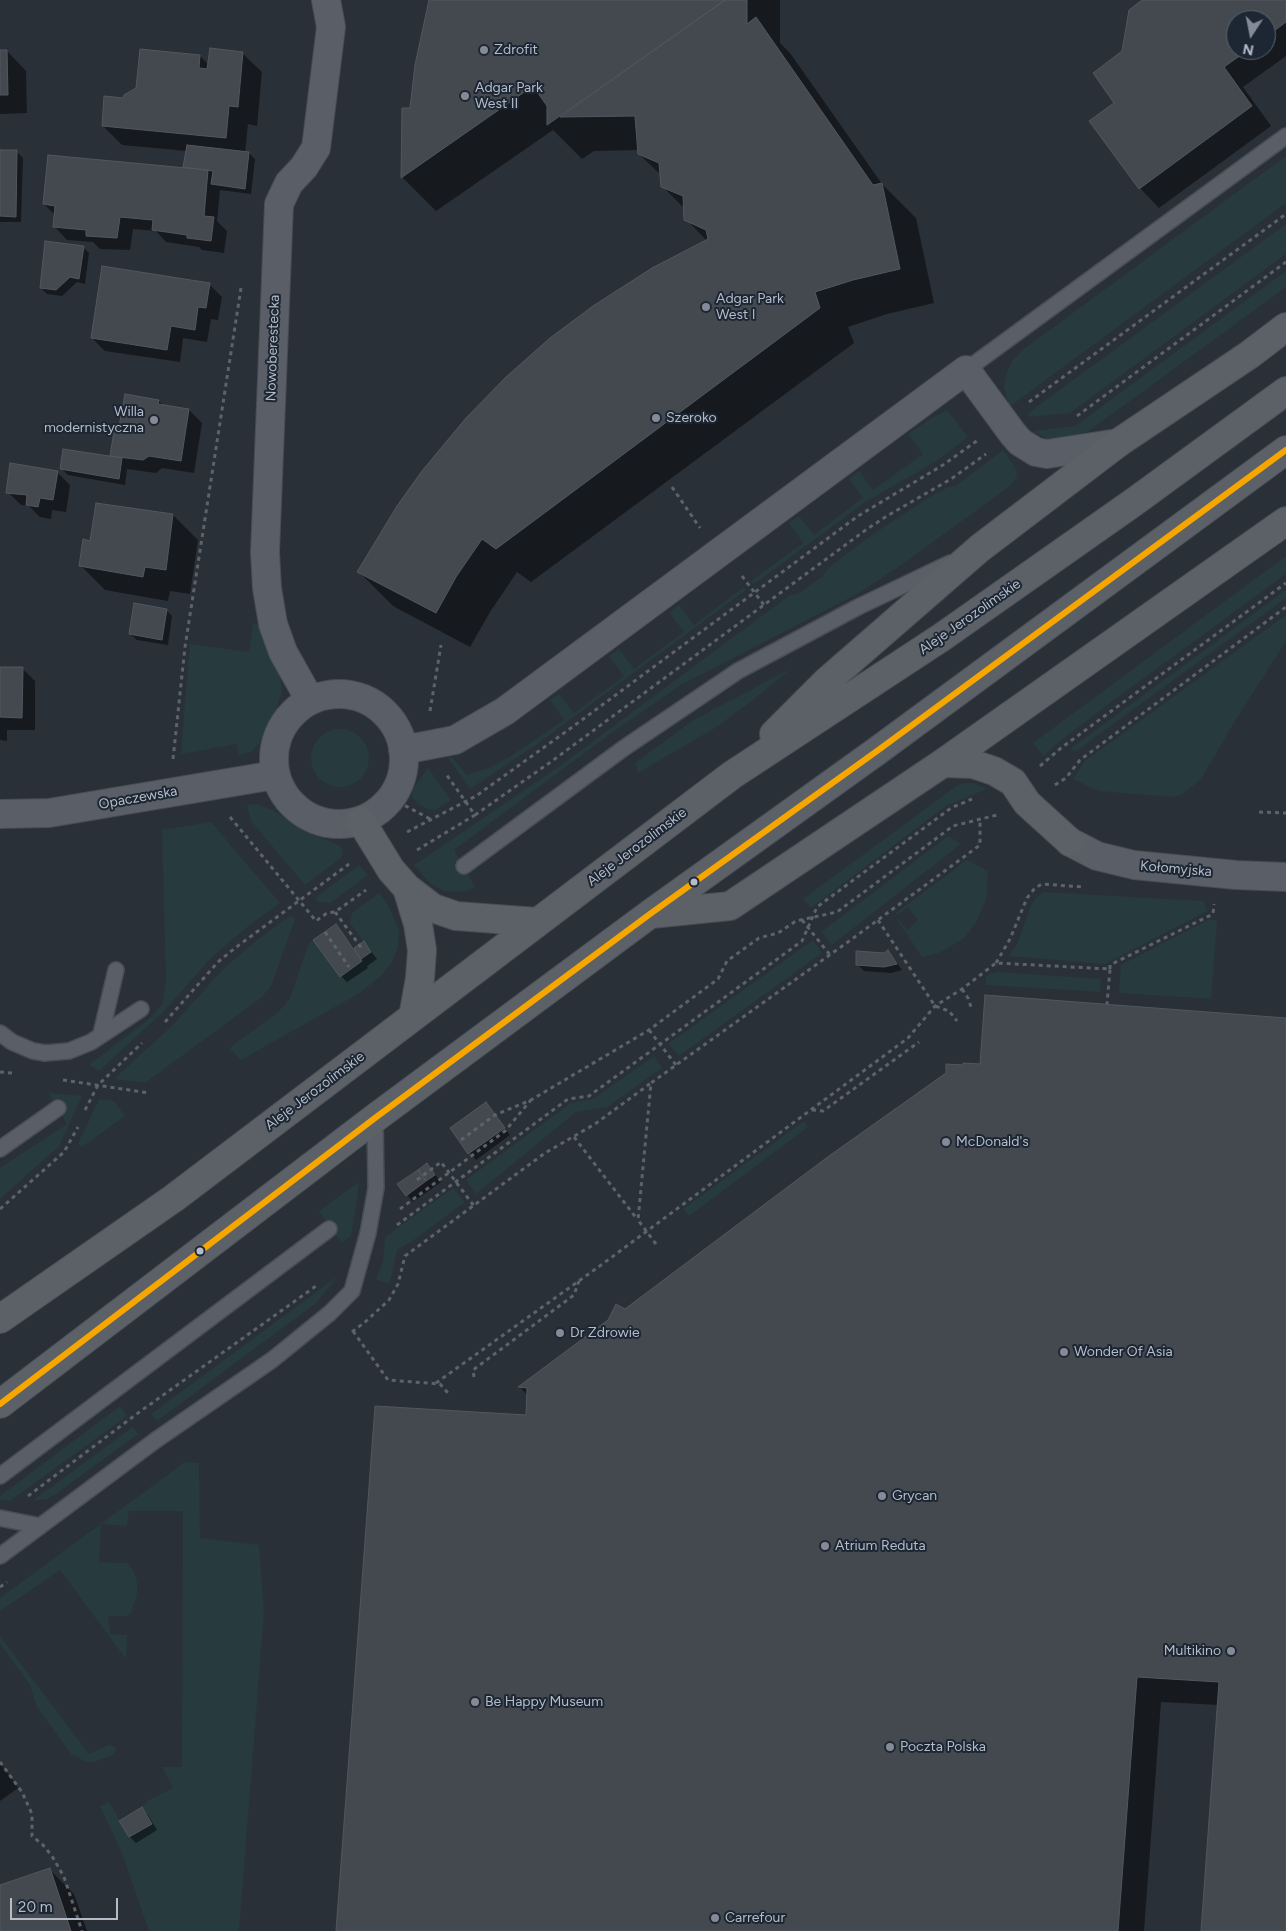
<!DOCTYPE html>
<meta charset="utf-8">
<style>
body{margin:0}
#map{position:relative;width:1286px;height:1931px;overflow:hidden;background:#2a3038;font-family:Figtree,sans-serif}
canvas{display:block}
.north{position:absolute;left:1226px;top:10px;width:50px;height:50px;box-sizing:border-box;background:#1d2633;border:1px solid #59626f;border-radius:50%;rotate:191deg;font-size:14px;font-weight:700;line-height:20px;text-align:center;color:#b4bcc9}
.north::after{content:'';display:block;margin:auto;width:18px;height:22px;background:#848b96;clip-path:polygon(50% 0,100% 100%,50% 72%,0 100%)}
.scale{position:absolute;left:10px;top:1898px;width:108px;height:22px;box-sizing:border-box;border:2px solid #b4bcc9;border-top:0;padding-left:6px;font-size:15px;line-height:18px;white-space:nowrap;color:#b4bcc9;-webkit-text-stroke:4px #1d2633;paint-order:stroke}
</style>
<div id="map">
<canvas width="1286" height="1931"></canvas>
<div class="north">N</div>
<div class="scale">20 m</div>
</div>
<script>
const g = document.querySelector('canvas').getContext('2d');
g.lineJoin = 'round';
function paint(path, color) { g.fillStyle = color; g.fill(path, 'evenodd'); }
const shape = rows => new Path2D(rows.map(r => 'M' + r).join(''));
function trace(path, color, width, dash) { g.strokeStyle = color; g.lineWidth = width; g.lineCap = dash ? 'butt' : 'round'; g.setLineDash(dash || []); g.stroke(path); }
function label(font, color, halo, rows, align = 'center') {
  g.font = font + ' Figtree,sans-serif'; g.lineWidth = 4; g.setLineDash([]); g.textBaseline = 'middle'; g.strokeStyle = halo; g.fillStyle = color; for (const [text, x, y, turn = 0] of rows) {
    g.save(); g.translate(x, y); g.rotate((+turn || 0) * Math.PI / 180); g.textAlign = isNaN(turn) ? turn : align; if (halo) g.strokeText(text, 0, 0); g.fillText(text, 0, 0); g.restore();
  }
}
const green = shape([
 [1286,156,1286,203,1009,407,1004,387,1007,372,1013,360,1024,349],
 [1286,224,1286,254,1070,413,1029,417,1027,414],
 [1286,271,1286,287,1089,431,1079,436,1062,439,1046,438,1032,431,1075,426],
 [945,411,948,411,968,437,938,460,864,503,754,584,751,581,803,543,789,523,799,516,814,535,863,498,849,479,859,471,873,490,923,454,908,434,930,419],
 [1003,450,1015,467,1017,472,1016,478,1010,486,897,568,859,593,681,685,613,732,454,850,475,887,466,891,458,892,444,891,431,884,414,865,557,768,790,595,798,594,823,576,828,568,872,535,928,498,948,487,956,486],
 [1286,556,1286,574,1114,700,1055,745,1044,756,1033,743],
 [744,587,746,590,533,747,470,789,448,758,452,757,467,775,489,768,511,756,564,720,550,700,559,694,574,713,624,676,609,656,619,649,634,669,684,632,669,612,679,605,694,625],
 [1286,590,1286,598,1075,752,1070,749],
 [1286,615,1286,641,1235,721,1201,779,1183,794,1171,797,1099,791,1073,779,1085,761],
 [253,623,263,626,280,674,282,692,276,709,264,731,260,742,252,751,238,756,237,744,181,754,190,644,249,652],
 [786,671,787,672,749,703,715,728,638,773,635,763,692,721],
 '311 758a29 29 0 1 1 58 0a29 29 0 1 1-58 0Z',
 [428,768,451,800,435,810,428,809,418,804,412,797,413,789],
 [967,783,973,783,987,789,946,806,811,908,803,899,959,784],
 [256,804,273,810,305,832,335,843,343,849,341,858,305,885,251,821,247,805],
 [211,822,280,903,246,928,213,956,162,1013,99,1071,89,1065,151,1017,163,1003,166,980,162,830],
 [948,836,961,844,832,945,821,932],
 [967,860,988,871,986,900,975,924,963,939,939,953,922,957,898,921,896,913],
 [908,907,918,920,907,930,896,916],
 [359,865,368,875,330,903,319,902,315,898],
 [1043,892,1204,901,1207,911,1105,964,1009,956,1018,942,1030,908,1034,900],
 [379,893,387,903,399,930,398,948,391,964,380,977,358,994,241,1060,230,1049,232,1046,277,1013,284,1006,290,998,309,943,313,940,340,977,362,961,361,959,371,952,350,923,352,913],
 [291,915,295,919,271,986,262,997,145,1083,114,1079,173,1025,224,968,256,941],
 [1210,919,1217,921,1211,999,1119,993,1121,965],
 [813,940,822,953,679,1056,668,1044],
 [998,972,1101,979,1100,992,986,985,986,978,989,974],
 [654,1056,662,1068,607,1107,576,1112,476,1194,466,1180,571,1103,593,1099],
 [48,1093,82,1096,59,1146,0,1199,0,1168,67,1124],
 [99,1099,114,1101,125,1116,82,1147,78,1144],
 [804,1121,808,1127,689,1216,683,1209],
 [357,1183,359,1185,351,1236,341,1243,319,1211],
 [453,1188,465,1202,411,1242,397,1250,390,1283,376,1280,383,1261,385,1237],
 [338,1276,315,1304,157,1421,151,1414],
 [120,1406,127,1416,10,1501,0,1500,0,1496],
 [133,1427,138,1434,56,1494,47,1499,32,1501],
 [185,1462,199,1463,200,1538,259,1545,264,1612,239,1931,149,1931,122,1853,100,1806,109,1802,129,1837,152,1824,142,1807,147,1801,173,1788,162,1767,182,1767,183,1511,129,1511,127,1526,101,1524,99,1562,128,1563,134,1572,137,1583,137,1594,131,1613,126,1616,108,1616,110,1634,127,1635,126,1659,60,1570,0,1611,0,1598],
 [0,1636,89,1754,109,1745,115,1747,116,1751,113,1755,94,1762,86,1762,71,1754,37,1707,30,1685,0,1644]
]);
const shadow = shape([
 [430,0,780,0,780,43,790,53,882,184,916,218,934,303,887,314,848,327,854,343,531,582,517,572,490,612,470,647,393,606,359,572,707,241,686,219,685,209,662,186,662,176,639,154,639,150,594,151,582,159,553,130,436,211,402,177,403,109,411,109],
 [1144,0,1286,0,1286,56,1243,87,1271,126,1159,208,1140,188,1091,122,1116,103,1123,52],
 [1236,20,1266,20,1266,50,1236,50],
 [0,51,7,51,26,71,27,113,0,114],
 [242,53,262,72,257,126,248,124,245,153,249,153,255,159,251,194,220,190,217,221,227,231,224,253,202,250,199,247,166,242,156,231,133,229,130,250,100,249,93,242,67,240,54,226,55,215,44,204,187,169,184,167,187,151,122,145,103,126,124,99,200,56,209,65],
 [0,151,16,151,23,158,21,222,0,222],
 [83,247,89,253,85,284,77,282,62,296,47,294,41,288],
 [209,284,222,297,218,320,211,319,207,342,183,338,180,362,105,351,92,338],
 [159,401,164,406,189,410,202,423,194,473,162,468,156,473,127,469,125,485,68,475,62,469,111,457,115,432,120,433],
 [57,472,70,485,66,512,52,510,51,519,40,517,29,506,21,505,8,492],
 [97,505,173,515,198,540,190,594,170,591,168,601,105,590,80,565,91,542],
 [166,610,172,616,168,645,137,640,130,634],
 [0,668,22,668,35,681,35,730,7,730,7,741,0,740],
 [336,926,355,949,364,943,377,959,367,966,368,968,347,982,341,976],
 [888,951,902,970,891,973,864,971,858,965,885,954],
 [1286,1020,1286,1931,1202,1931,1219,1705,1161,1702,1144,1931,337,1931,527,1416,528,1396,520,1387,625,1310,981,1065],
 [486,1104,510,1135,476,1160,452,1128],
 [427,1165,441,1182,413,1202,399,1185],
 [0,1763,18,1788,0,1801],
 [142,1809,148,1815,157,1830,136,1843,130,1837],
 [49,1869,74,1894,87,1931,0,1931,0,1886]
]);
const building = shape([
 [429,0,725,0,547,125,547,106,533,86,401,178,402,108,410,108,415,65,429,0],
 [725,0,747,0,747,24,756,17,873,185,882,183,900,269,853,280,815,292,820,308,496,549,482,539,456,577,436,613,357,572,397,506,422,471,466,418,506,377,550,338,593,306,652,268,708,239,706,230,684,220,683,196,661,187,659,163,638,154,635,116,560,117,725,0],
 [1142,0,1286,0,1286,22,1266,37,1266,20,1236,20,1236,50,1248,50,1224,67,1252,106,1139,189,1089,121,1114,103,1093,73,1122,51,1129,10,1142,0],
 [210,48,243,52,238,107,229,106,226,138,102,126,104,96,123,98,124,95,136,88,140,49,200,55,199,68,207,69,210,48],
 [0,50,7,50,8,95,0,95,0,50],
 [187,145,249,152,245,189,211,184,213,171,183,167,187,145],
 [0,150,17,150,16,217,0,216,0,150],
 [48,155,208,170,204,216,214,217,211,241,187,238,187,235,152,230,153,220,120,217,117,238,86,236,86,230,53,227,55,206,43,204,48,155],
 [45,241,84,246,79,279,70,277,56,290,40,288,45,241],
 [102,266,210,283,206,308,198,307,195,330,171,326,167,350,91,338,102,266],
 [125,394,159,400,158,404,189,409,181,461,149,456,143,460,110,456,114,431,118,432,125,394],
 [63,449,122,458,119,479,60,469,63,449],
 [10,463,58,471,53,500,40,498,38,507,26,505,27,495,6,493,10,463],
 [96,503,173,514,166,570,145,567,143,577,79,566,83,539,90,541,96,503],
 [134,603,167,609,162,640,129,634,134,603],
 [0,667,23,667,22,718,0,717,0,667],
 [336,924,362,961,340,977,313,940,336,924],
 [364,941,371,952,361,959,354,948,364,941],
 [888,950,897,964,884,967,856,965,856,951,884,953,888,950],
 [985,995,1286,1018,1286,1931,1201,1931,1219,1682,1137,1677,1118,1931,336,1931,375,1406,526,1415,527,1388,518,1387,608,1320,616,1304,625,1309,829,1156,946,1073,946,1064,963,1065,963,1063,980,1064,985,995],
 [486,1102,505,1128,468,1154,450,1128,486,1102],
 [427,1163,435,1175,426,1181,418,1170,427,1163],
 [418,1170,426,1181,406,1196,397,1184,418,1170],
 [142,1807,152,1824,129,1837,119,1821,142,1807],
 [50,1868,71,1931,0,1931,0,1885,50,1868]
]);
const path = shape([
 [1029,402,1286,214],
 [1077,416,1286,262],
 [672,487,700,528],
 [742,576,764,605],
 [430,711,441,645],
 [173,759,185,647,241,288],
 [1040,766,1061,748,1286,583],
 [1055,785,1066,778,1080,760,1286,607],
 [391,798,432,820],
 [1259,812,1286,813],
 [475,815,552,761,867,529,887,516,951,479,986,454],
 [230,817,316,921,327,913,335,912,366,890],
 [407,832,476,796,571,728,858,516,943,465,978,440],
 [417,850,475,815,446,774],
 [335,912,363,950],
 [802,920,830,955],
 [878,920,935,1006,949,1011,957,1021],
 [325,932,349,967],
 [996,963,1010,939,1027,898,1035,888,1042,884,1083,887],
 [1110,969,1110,965,1213,914,1214,904],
 [962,989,968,998,972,1010],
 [165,1022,218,962,235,948,349,864],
 [649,1030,676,1065],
 [0,1072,12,1073],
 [63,1080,149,1093],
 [85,1110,98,1085,142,1043],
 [812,1110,823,1111,919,1042],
 [574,1137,637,1219],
 [461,1140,495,1115,531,1100,649,1030,718,979,727,961,759,938,778,933,796,921,837,912,953,826,997,815],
 [417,1180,441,1162,474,1206],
 [0,1209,64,1152,78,1127],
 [400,1209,505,1131,531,1100],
 [397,1225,568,1099,589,1096,802,941,817,907,951,808,972,799],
 [656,1244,638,1220,651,1083,852,939,980,845,980,819],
 [353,1331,388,1380,440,1384,449,1394],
 [352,1332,365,1322,389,1300,398,1284,405,1256,545,1153,595,1124,651,1083],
 [474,1377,473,1370,574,1295,579,1281],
 [436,1383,597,1268,908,1038,935,1006,962,989,996,963,1110,969,1107,1004],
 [28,1496,138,1413,316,1286],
 [0,1587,7,1582],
 [0,1762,22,1792,32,1814,32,1836,43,1845,52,1856,64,1877,82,1931]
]);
const service = shape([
 [966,370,1286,136],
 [464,866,624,748,738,671,858,607,950,563],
 [0,1033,12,1042,33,1051,45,1053,69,1051,91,1042,141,1009],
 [101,1034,116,970],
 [0,1149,58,1108],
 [0,1476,329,1229],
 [0,1518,40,1526],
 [0,1556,156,1440,272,1360,330,1313,352,1291,368,1233,376,1188,375,1118]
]);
const minor = shape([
 '274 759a65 65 0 1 1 130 0a65 65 0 1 1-130 0Z',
 [310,700,283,652,273,624,267,588,265,552,279,204,289,183,304,167,316,148,331,27,326,0],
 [403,750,455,740,505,711,966,370,1013,434,1020,442,1036,452,1047,454,1118,443],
 [0,814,49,813,275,775],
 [1070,842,1097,856,1134,865,1236,875,1286,877]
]);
const primary = shape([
 [774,734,827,681,980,548,1118,443,1249,355,1286,327],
 [943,763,973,764,994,771,1013,782,1027,803,1070,842],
 [361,821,391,870,407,888,433,908,456,916,537,922],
 [407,888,418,924,422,950,420,978,413,1017],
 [651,914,730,906,943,763,1286,521],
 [0,1319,174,1198,732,775,942,637,1134,502,1286,391],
 [0,1404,375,1118,650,914,877,751,1286,450]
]);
const bus1 = shape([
 [0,1404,375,1118,650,914,877,751,1286,450]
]);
const markers = [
 [484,50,5,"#848b96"],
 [465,96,5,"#848b96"],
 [706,307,5,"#848b96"],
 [656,418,5,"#848b96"],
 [154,420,5,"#848b96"],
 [694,882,4.5,"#b4bcc9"],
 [946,1142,5,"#848b96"],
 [200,1251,4.5,"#b4bcc9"],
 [560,1333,5,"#848b96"],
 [1064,1352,5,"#848b96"],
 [882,1496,5,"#848b96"],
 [825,1546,5,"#848b96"],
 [1231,1651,5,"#848b96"],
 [475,1702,5,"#848b96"],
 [890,1747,5,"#848b96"],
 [715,1918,5,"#848b96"]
];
const poiNames = [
 ["Zdrofit",494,50],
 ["Adgar Park",475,88],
 ["West II",475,104],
 ["Adgar Park",716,299],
 ["West I",716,315],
 ["Willa",144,412,"right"],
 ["modernistyczna",144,428,"right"],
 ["Szeroko",666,418],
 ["McDonald's",956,1142],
 ["Dr Zdrowie",570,1333],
 ["Wonder Of Asia",1074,1352],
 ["Grycan",892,1496],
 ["Atrium Reduta",835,1546],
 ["Multikino",1221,1651,"right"],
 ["Be Happy Museum",485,1702],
 ["Poczta Polska",900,1747],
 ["Carrefour",725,1918]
];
const streetNames = [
 ["Nowoberestecka",273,348,-88],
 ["Aleje Jerozolimskie",970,617,-35],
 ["Opaczewska",138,798,-10],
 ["Aleje Jerozolimskie",637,847,-37],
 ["Kołomyjska",1176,869,5],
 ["Aleje Jerozolimskie",315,1091,-37]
];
paint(green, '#273a3e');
paint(shadow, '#0007');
paint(building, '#444950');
trace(building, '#52575f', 1);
trace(service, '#484c53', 18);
trace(minor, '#484c53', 30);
trace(primary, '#484c55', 30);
trace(path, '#5d636a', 3, [4, 4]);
trace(service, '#5a5e66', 15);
trace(minor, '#5a5e66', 28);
trace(primary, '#5c6168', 28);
trace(bus1, '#f7a600', 6);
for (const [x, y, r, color] of markers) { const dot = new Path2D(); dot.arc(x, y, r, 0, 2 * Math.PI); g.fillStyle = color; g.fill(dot); trace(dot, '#1d2633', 2); }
label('14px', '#b4bcc9', '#1d2633', poiNames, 'left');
label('14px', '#b4bcc9', '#1d2633', streetNames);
</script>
